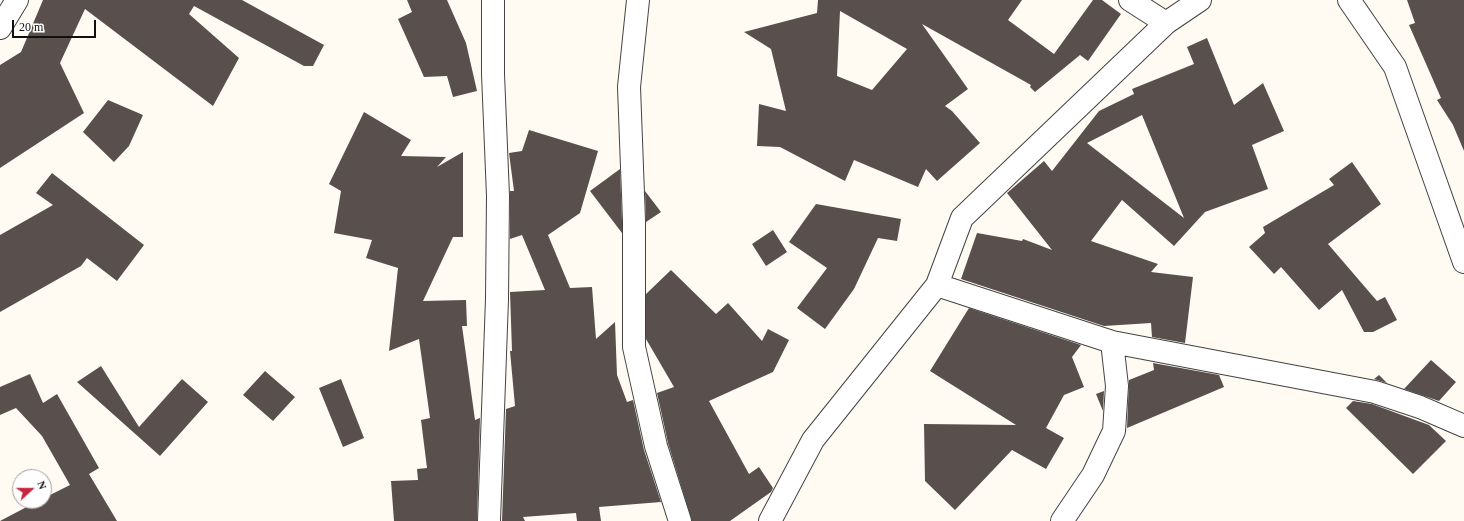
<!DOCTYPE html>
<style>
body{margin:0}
#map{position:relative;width:1464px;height:521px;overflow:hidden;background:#fffbf3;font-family:"Times New Roman",serif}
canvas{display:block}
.north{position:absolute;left:12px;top:469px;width:40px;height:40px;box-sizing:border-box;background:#fff;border:1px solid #9f9f9f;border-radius:50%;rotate:69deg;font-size:11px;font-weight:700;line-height:16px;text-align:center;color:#101010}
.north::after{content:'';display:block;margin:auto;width:14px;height:18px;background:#c4243d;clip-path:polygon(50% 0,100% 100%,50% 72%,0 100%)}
.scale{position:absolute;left:12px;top:20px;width:84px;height:18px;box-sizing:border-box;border:2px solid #101010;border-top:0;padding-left:5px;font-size:12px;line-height:14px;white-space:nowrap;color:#101010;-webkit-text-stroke:3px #fff;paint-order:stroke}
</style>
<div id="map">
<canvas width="1464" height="521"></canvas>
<div class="north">N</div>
<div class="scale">20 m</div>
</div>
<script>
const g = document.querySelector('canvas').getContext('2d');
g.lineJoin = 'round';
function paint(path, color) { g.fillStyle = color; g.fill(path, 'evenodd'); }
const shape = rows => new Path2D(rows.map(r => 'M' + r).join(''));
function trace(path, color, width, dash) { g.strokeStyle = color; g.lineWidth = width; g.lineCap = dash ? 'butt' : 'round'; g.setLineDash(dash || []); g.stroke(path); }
const building = shape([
 [43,0,242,0,324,45,313,66,304,66,194,6,189,14,239,58,213,106,85,9,60,63,84,113,0,168,0,65,21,52],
 [407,0,447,0,466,43,477,91,453,97,447,76,424,77,398,19,412,12],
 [818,0,1022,0,1008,20,1054,54,1093,0,1102,0,1121,14,1088,61,1080,55,1035,92,1030,87,1031,85,922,24,968,89,945,106,952,111,980,143,937,181,926,169,918,187,854,160,845,181,780,147,757,146,759,104,786,111,771,49,744,32,817,13],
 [840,11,907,49,872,90,837,76],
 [1407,0,1464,0,1464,151,1453,125,1437,100,1441,98,1409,25,1415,23],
 [1207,38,1234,105,1263,83,1284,131,1252,145,1268,189,1205,212,1174,246,1122,200,1091,241,1158,264,1151,272,1193,277,1185,343,1152,337,1151,323,1104,326,961,279,977,233,1022,241,1023,239,1052,250,1007,193,1044,161,1052,171,1099,111,1134,94,1132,89,1194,64,1187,47],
 [1142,115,1184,218,1087,143],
 [108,100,143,115,129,146,114,162,83,132],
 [364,112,411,140,401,156,446,157,437,167,463,152,463,237,453,237,423,301,466,300,467,326,462,326,475,420,480,418,477,521,394,521,391,481,418,480,417,469,427,468,421,420,430,418,419,339,389,351,398,268,366,258,372,240,334,233,341,191,329,184],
 [529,130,598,151,580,213,548,235,570,288,592,287,596,339,615,322,617,375,627,402,633,400,644,450,661,502,599,507,601,521,577,521,576,513,523,517,525,521,502,521,506,409,515,406,510,351,512,351,510,292,545,290,522,235,510,239,510,191,514,191,509,153,522,151],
 [1352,162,1381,204,1328,244,1377,301,1385,297,1397,320,1373,332,1364,332,1342,290,1319,310,1281,267,1274,274,1249,247,1265,233,1263,227,1334,185,1329,179],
 [620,169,622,221,622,233,590,191],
 [52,173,144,245,117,281,87,258,81,266,0,312,0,235,53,205,36,193],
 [645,191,661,212,646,222,646,221],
 [816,204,901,219,897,241,878,238,854,289,825,329,797,308,827,268,789,242],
 [773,230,787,252,766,266,752,244],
 [671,270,716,314,728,303,762,341,768,329,789,340,773,372,709,401,749,474,759,467,773,488,771,492,730,521,692,521,668,443,657,393,674,387,646,339,646,294],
 [969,308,1081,345,1072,357,1084,387,1064,395,1046,428,1064,438,1046,469,1012,450,955,510,925,481,924,424,1016,425,930,371],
 [1431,360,1456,382,1439,401,1404,389],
 [1153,363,1219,375,1224,387,1127,428,1129,380,1154,370],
 [101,366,139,427,182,379,208,402,160,456,77,382],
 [265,371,295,397,273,421,243,395],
 [30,374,43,403,57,394,99,468,89,474,117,521,0,521,38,501,44,501,44,498,70,485,42,436,16,408,0,415,0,387],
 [1379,375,1387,383,1374,379],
 [341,379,364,438,343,447,319,388],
 [1104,391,1103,411,1096,394],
 [1353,401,1372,404,1429,425,1446,441,1413,474,1346,408]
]);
const minor = shape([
 [638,0,629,87,634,221,634,347,656,446,680,521],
 [1130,0,1166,23],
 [1349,0,1395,67,1464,262],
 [0,28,17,0],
 [937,285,1112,342,1375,392,1420,407,1464,426],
 [489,521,497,299,498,196,493,74,493,0],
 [770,521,813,440,937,285,962,218,1166,23,1200,0],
 [1062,521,1093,475,1114,431,1117,386,1112,342]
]);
paint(building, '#594f4c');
trace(minor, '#434343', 24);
trace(minor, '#fff', 22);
</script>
